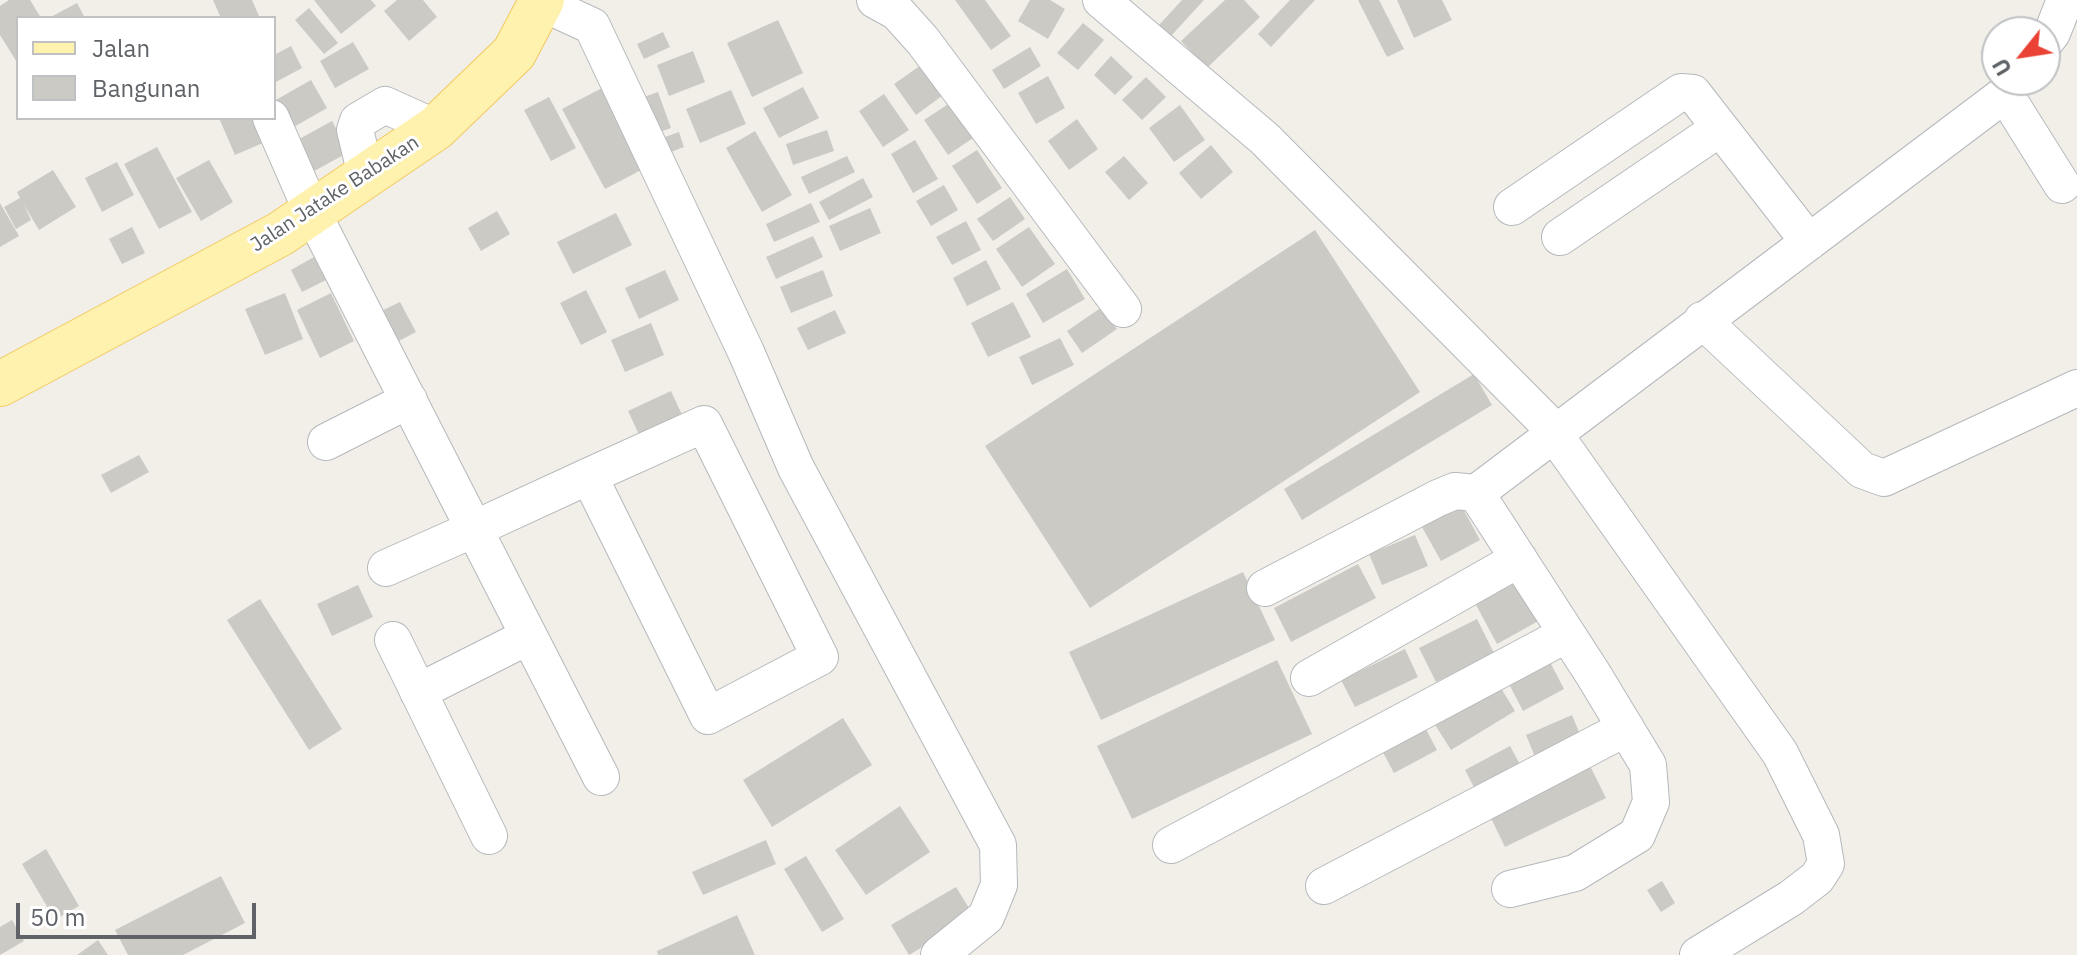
<!DOCTYPE html>
<style>
body{margin:0}
#map{position:relative;width:2077px;height:955px;overflow:hidden;background:#f1efe8;font-family:"IBM Plex Sans",sans-serif}
canvas{display:block}
.legend{position:absolute;left:16px;top:16px;width:260px;height:104px;box-sizing:border-box;background:#fff;border:2px solid #bfc1c3;margin:0;padding:10px 14px;list-style:none;font-size:24px;color:#5f6368}
.legend li{display:flex;align-items:center;gap:16px;height:40px}
.legend b{width:40px;border:2px solid #bfc1c3}
.north{position:absolute;left:1981px;top:16px;width:80px;height:80px;box-sizing:border-box;background:#fff;border:2px solid #bfc1c3;border-radius:50%;rotate:240deg;font-size:22px;font-weight:700;line-height:32px;text-align:center;color:#5f6368}
.north::after{content:'';display:block;margin:auto;width:28px;height:36px;background:#ea4335;clip-path:polygon(50% 0,100% 100%,50% 72%,0 100%)}
.scale{position:absolute;left:16px;top:903px;width:240px;height:36px;box-sizing:border-box;border:4px solid #5f6368;border-top:0;padding-left:10px;font-size:24px;line-height:28px;white-space:nowrap;color:#5f6368;-webkit-text-stroke:6px #fff;paint-order:stroke}
</style>
<div id="map">
<canvas width="2077" height="955"></canvas>
<ul class="legend">
<li><b style="height:10px;background:#fff2af"></b>Jalan</li>
<li><b style="height:22px;background:#cccac5"></b>Bangunan</li>
</ul>
<div class="north">U</div>
<div class="scale">50 m</div>
</div>
<script>
const g = document.querySelector('canvas').getContext('2d');
g.lineJoin = 'round';
function paint(path, color) { g.fillStyle = color; g.fill(path, 'evenodd'); }
const shape = rows => new Path2D(rows.map(r => 'M' + r).join(''));
function trace(path, color, width, dash) { g.strokeStyle = color; g.lineWidth = width; g.lineCap = dash ? 'butt' : 'round'; g.setLineDash(dash || []); g.stroke(path); }
function label(font, color, halo, rows, align = 'center') {
  g.font = font + ' "IBM Plex Sans",sans-serif'; g.lineWidth = 6; g.setLineDash([]); g.textBaseline = 'middle'; g.strokeStyle = halo; g.fillStyle = color; for (const [text, x, y, turn = 0] of rows) {
    g.save(); g.translate(x, y); g.rotate((+turn || 0) * Math.PI / 180); g.textAlign = isNaN(turn) ? turn : align; if (halo) g.strokeText(text, 0, 0); g.fillText(text, 0, 0); g.restore();
  }
}
const building = shape([
 [9,0,30,0,41,18,18,18,18,64,0,35,0,6],
 [213,0,252,0,259,16,221,18],
 [314,0,371,0,376,6,341,34],
 [397,0,423,0,437,17,409,41,384,11],
 [955,0,985,0,1011,36,991,50],
 [1030,0,1050,0,1065,9,1048,39,1018,21],
 [1182,0,1204,0,1171,36,1159,25],
 [1225,0,1244,0,1260,17,1207,68,1181,41],
 [1290,0,1315,0,1271,47,1258,34],
 [1358,0,1379,0,1404,49,1387,57],
 [1397,0,1442,0,1452,20,1414,38],
 [77,3,85,18,49,18],
 [309,8,338,43,324,54,295,20],
 [778,20,803,73,752,97,727,43],
 [1083,23,1104,40,1078,70,1057,53],
 [663,32,670,47,644,59,637,44],
 [353,42,369,69,335,88,320,61],
 [291,46,302,68,274,83,274,55],
 [1030,47,1041,66,1004,89,992,70],
 [693,51,705,82,669,96,657,65],
 [1111,56,1133,77,1115,95,1094,75],
 [924,63,946,93,916,115,894,84],
 [1048,76,1065,108,1036,124,1018,93],
 [1146,77,1166,97,1142,120,1122,100],
 [311,80,327,108,285,132,274,101],
 [604,87,647,167,605,189,562,109],
 [803,87,819,118,779,138,763,108],
 [731,90,746,124,700,143,686,109],
 [658,92,671,128,654,134,641,98],
 [884,94,909,130,883,147,859,111],
 [549,97,576,148,551,161,524,110],
 [953,101,976,136,948,155,924,120],
 [1180,105,1205,140,1174,162,1149,128],
 [219,118,263,118,272,139,235,155],
 [1077,119,1098,149,1069,170,1048,141],
 [332,121,349,152,307,175,290,144],
 [827,130,834,151,793,165,786,144],
 [755,131,792,195,762,212,726,148],
 [679,132,684,147,660,156,654,141],
 [915,140,938,179,913,193,891,154],
 [1211,145,1233,172,1201,199,1179,173],
 [157,147,192,212,159,229,124,164],
 [977,150,1002,188,977,204,952,166],
 [847,156,855,172,809,194,801,177],
 [1124,156,1148,183,1129,200,1105,172],
 [209,160,233,202,201,221,176,178],
 [117,162,134,195,102,212,85,178],
 [53,170,76,207,39,230,24,205,31,220,16,229,4,207,20,198,17,192],
 [863,178,873,197,829,220,819,202],
 [944,185,958,210,931,226,916,201],
 [1010,197,1025,219,993,241,977,219],
 [0,203,19,236,0,247],
 [811,203,820,222,774,242,766,224],
 [870,208,881,233,840,251,829,226],
 [497,211,510,234,481,251,468,228],
 [616,213,632,245,573,274,557,242],
 [966,221,981,250,952,265,936,237],
 [132,227,145,253,122,264,109,239],
 [1029,227,1055,264,1022,287,996,249],
 [1315,230,1420,392,1090,608,985,446],
 [813,236,823,257,776,279,766,257],
 [314,257,326,280,302,292,291,270],
 [986,260,1001,289,967,306,953,278],
 [1067,269,1085,299,1043,323,1026,294],
 [665,270,679,300,639,319,625,288],
 [823,270,833,296,791,313,780,287],
 [586,290,607,332,581,345,560,303],
 [285,293,303,339,265,355,245,309],
 [331,293,354,341,320,358,297,310],
 [400,302,416,332,393,344,377,313],
 [1013,302,1031,337,988,357,971,323],
 [1102,307,1117,329,1082,353,1067,331],
 [835,310,846,333,808,350,797,328],
 [651,323,664,355,625,372,611,340],
 [1060,338,1074,365,1032,385,1019,357],
 [1474,374,1492,405,1302,520,1284,489],
 [671,391,684,419,641,439,628,411],
 [139,455,149,472,111,493,101,475],
 [1461,505,1480,540,1441,561,1422,527],
 [1415,535,1428,566,1382,585,1369,554],
 [1358,564,1376,598,1291,642,1274,608],
 [1243,572,1275,640,1101,720,1069,652],
 [1520,579,1542,619,1497,644,1475,603],
 [358,585,373,617,332,636,317,604],
 [260,599,342,729,309,750,227,620],
 [1477,619,1494,653,1436,682,1419,648],
 [1405,649,1418,677,1355,707,1341,680],
 [1277,660,1312,734,1132,819,1097,746],
 [1550,662,1564,689,1523,711,1509,684],
 [1496,680,1515,711,1451,750,1432,720],
 [1572,715,1584,744,1538,764,1526,735],
 [843,718,872,765,772,827,743,780],
 [1421,720,1437,750,1394,773,1378,743],
 [1510,746,1523,770,1478,795,1465,770],
 [1589,764,1606,798,1505,847,1488,812],
 [900,806,930,852,866,895,835,850],
 [766,840,776,864,703,895,692,872],
 [46,849,79,906,55,920,22,864],
 [806,856,844,919,822,932,784,869],
 [221,876,245,923,183,955,128,955,115,930],
 [1662,881,1675,903,1661,912,1647,890],
 [956,887,974,916,909,955,891,925],
 [737,915,755,955,658,955,657,951],
 [12,920,24,941,0,955,0,927],
 [98,940,108,955,77,955]
]);
const minor = shape([
 [875,0,897,12,923,41,1123,309],
 [1101,0,1265,139,1545,421,1780,753,1821,835,1826,864,1817,878,1791,898,1698,955],
 [542,3,592,26,746,352,796,468,998,845,999,885,986,917,939,955],
 [2045,42,2052,33,2065,0],
 [2005,94,2062,185],
 [271,118,312,212,601,777],
 [366,175,355,130,358,121,385,105,436,128],
 [1512,207,1681,92,1693,93,1809,242],
 [1560,237,1720,128],
 [1702,320,1862,470,1884,478,2077,388],
 [326,442,409,400],
 [386,568,474,529,589,476,704,424,820,657,708,716,589,476],
 [1265,588,1438,498,1455,491,1476,493],
 [393,640,489,836],
 [1309,678,1519,559],
 [418,692,529,636],
 [1171,845,1567,634],
 [1324,886,1626,728],
 [1510,889,1575,873,1637,835,1651,802,1648,765,1593,674,1476,493,2005,94,2016,80]
]);
const major = shape([
 [0,384,280,234,436,128,514,53,542,0]
]);
const streetNames = [
 ["Jalan Jatake Babakan",335,194,-33]
];
paint(building, '#cccac5');
trace(minor, '#b5b8bc', 38);
trace(major, '#f2c960', 46);
trace(minor, '#fff', 36);
trace(major, '#fff2af', 44);
label('20px', '#5f6368', '#fff', streetNames);
</script>
